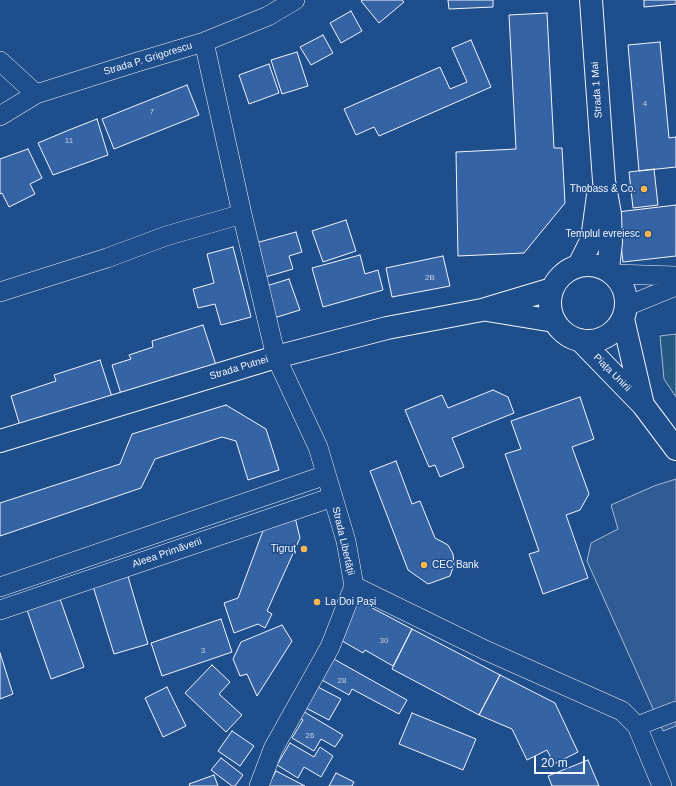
<!DOCTYPE html>
<meta charset="utf-8">
<style>
body{margin:0}
#map{position:relative;width:676px;height:786px;overflow:hidden;background:#1f4e8c;font-family:Helvetica,sans-serif}
canvas{display:block}
.scale{position:absolute;left:534px;top:756px;width:51px;height:18px;box-sizing:border-box;border:2px solid #f2f6ff;border-top:0;padding-left:5px;font-size:12px;line-height:14px;white-space:nowrap;color:#f2f6ff;-webkit-text-stroke:3px #1f4e8c;paint-order:stroke}
</style>
<div id="map">
<canvas width="676" height="786"></canvas>
<div class="scale">20 m</div>
</div>
<script>
const g = document.querySelector('canvas').getContext('2d');
g.lineJoin = 'round';
function paint(path, color) { g.fillStyle = color; g.fill(path, 'evenodd'); }
const shape = rows => new Path2D(rows.map(r => 'M' + r).join(''));
function trace(path, color, width, dash) { g.strokeStyle = color; g.lineWidth = width; g.lineCap = dash ? 'butt' : 'round'; g.setLineDash(dash || []); g.stroke(path); }
function label(font, color, halo, rows, align = 'center') {
  g.font = font + ' Helvetica,sans-serif'; g.lineWidth = 3; g.setLineDash([]); g.textBaseline = 'middle'; g.strokeStyle = halo; g.fillStyle = color; for (const [text, x, y, turn = 0] of rows) {
    g.save(); g.translate(x, y); g.rotate((+turn || 0) * Math.PI / 180); g.textAlign = isNaN(turn) ? turn : align; if (halo) g.strokeText(text, 0, 0); g.fillText(text, 0, 0); g.restore();
  }
}
const green = shape([
 [676,334,676,397,664,379,660,336,676,334]
]);
const parking = shape([
 [676,479,676,726,663,731,587,561,591,543,618,529,611,505,654,486,676,479]
]);
const building = shape([
 [362,0,402,0,404,2,379,23,361,1,362,0],
 [448,0,493,0,493,7,449,9,448,0],
 [644,0,676,0,676,4,644,7,644,0],
 [351,11,362,31,341,43,330,23,351,11],
 [547,13,554,148,562,148,565,203,524,253,458,256,456,152,516,149,509,15,547,13],
 [323,35,333,53,311,65,300,47,323,35],
 [471,40,491,87,379,136,374,127,356,135,344,109,440,67,450,89,467,82,452,48,471,40],
 [660,42,669,138,676,137,676,167,639,171,628,45,660,42],
 [297,52,308,86,282,94,271,60,297,52],
 [269,64,279,93,249,104,239,75,269,64],
 [187,85,199,115,114,149,102,119,187,85],
 [97,119,108,155,53,175,38,143,69,130,97,119],
 [28,149,42,178,30,184,35,194,9,207,2,193,0,194,0,159,28,149],
 [654,169,658,205,633,208,629,172,654,169],
 [676,205,676,256,623,262,617,212,676,205],
 [346,220,356,251,323,262,312,231,346,220],
 [296,232,302,252,289,256,293,269,262,278,252,244,296,232],
 [233,247,251,317,221,325,215,304,198,308,193,289,214,283,207,254,233,247],
 [360,255,365,274,378,270,383,290,323,307,312,268,360,255],
 [443,256,450,286,392,297,386,268,443,256],
 [289,279,300,310,274,318,263,287,289,279],
 [203,325,216,365,121,394,112,365,131,359,129,355,153,347,152,341,203,325],
 [100,360,113,400,21,429,11,396,56,381,54,375,100,360],
 [493,390,508,397,514,413,452,438,464,467,440,477,435,465,429,467,405,410,442,395,448,408,493,390],
 [580,397,594,439,572,447,589,494,580,510,566,515,588,578,543,594,529,554,539,551,505,454,521,449,511,421,580,397],
 [226,405,266,429,279,470,248,480,236,441,222,437,155,459,141,488,0,536,0,503,120,464,132,434,226,405],
 [396,461,412,504,420,501,435,538,448,545,453,554,454,565,450,576,428,584,408,570,370,471,396,461],
 [295,517,300,538,267,611,272,614,265,628,258,624,234,633,224,603,238,598,264,528,295,517],
 [127,573,148,644,114,654,92,583,127,573],
 [59,596,84,667,51,679,26,607,59,596],
 [359,601,412,629,393,666,365,650,363,653,337,638,359,601],
 [221,619,232,652,162,676,151,643,221,619],
 [282,625,292,641,257,696,247,674,240,676,233,659,241,642,282,625],
 [412,629,500,675,479,715,392,669,412,629],
 [0,653,13,694,0,699,0,653],
 [332,658,407,700,399,714,352,689,349,695,320,679,332,658],
 [212,665,230,682,219,694,242,715,226,732,185,693,212,665],
 [500,675,555,703,578,752,554,764,547,750,527,760,512,729,479,715,500,675],
 [314,685,341,699,329,720,302,706,314,685],
 [167,687,186,726,163,737,145,698,167,687],
 [301,710,343,735,335,747,321,739,314,751,292,738,303,720,297,716,301,710],
 [412,713,476,739,463,770,399,744,412,713],
 [232,731,254,746,240,766,218,751,232,731],
 [290,743,314,757,320,747,333,756,321,777,304,767,298,778,277,765,290,743],
 [221,758,243,775,235,786,232,786,211,770,221,758],
 [588,760,599,786,552,786,548,776,588,760],
 [276,771,305,786,268,786,276,771],
 [336,773,354,782,352,786,329,786,336,773],
 [214,775,218,786,190,786,189,784,214,775]
]);
const minor = shape([
 [204,42,242,214,276,357,318,447,346,541,354,586,330,647,273,749,259,786],
 [0,61,36,94],
 [0,116,36,94,134,63,204,42,268,16,295,0],
 [614,274,676,276],
 [0,292,107,258,166,236,242,214],
 [627,306,676,286],
 [354,586,485,650,622,711,637,726],
 [0,587,326,475],
 [0,610,333,497],
 [662,786,637,726,676,711]
]);
const major = shape([
 [591,0,604,181,610,214,611,242,608,269],
 '550 303a38 38 0 1 1 76 0a38 38 0 1 1-76 0Z',
 [579,265,592,239,598,195],
 [487,310,554,321],
 [623,319,643,405],
 [580,340,643,405,676,449],
 [0,441,276,357,387,328,482,310,552,289]
]);
const markers = [
 [644,189,4,"#ffb74d"],
 [648,234,4,"#ffb74d"],
 [304,549,4,"#ffb74d"],
 [424,565,4,"#ffb74d"],
 [317,602,4,"#ffb74d"]
];
const numberNames = [
 ["4",645,104],
 ["7",152,112],
 ["11",69,141],
 ["2B",430,278],
 ["30",384,641],
 ["3",203,651],
 ["28",342,681],
 ["26",310,736]
];
const streetNames = [
 ["Strada P. Grigorescu",148,59,-17],
 ["Strada 1 Mai",597,90,-94],
 ["Strada Putnei",239,368,-17],
 ["Piața Unirii",612,373,45],
 ["Strada Libertății",343,541,77],
 ["Aleea Primăverii",167,553,-19]
];
const poiNames = [
 ["Thobass & Co.",636,189],
 ["Templul evreiesc",640,234],
 ["Tigruț",296,549],
 ["CEC Bank",432,565,"left"],
 ["La Doi Pași",325,602,"left"]
];
paint(green, '#245a82');
trace(green, '#a8bbd7', 1);
paint(parking, '#305b95');
trace(parking, '#a8bbd7', 1);
paint(building, '#3563a3');
trace(building, '#f2f6ff', 1);
trace(minor, '#f2f6ff', 20);
trace(major, '#f2f6ff', 24);
trace(minor, '#1f4e8c', 19);
trace(major, '#1f4e8c', 22);
for (const [x, y, r, color] of markers) { const dot = new Path2D(); dot.arc(x, y, r, 0, 2 * Math.PI); g.fillStyle = color; g.fill(dot); trace(dot, '#1f4e8c', 1.5); }
label('8px', '#c3d1e8', null, numberNames);
label('10px', '#f2f6ff', '#1f4e8c', streetNames);
label('10px', '#f2f6ff', '#1f4e8c', poiNames, 'right');
</script>
